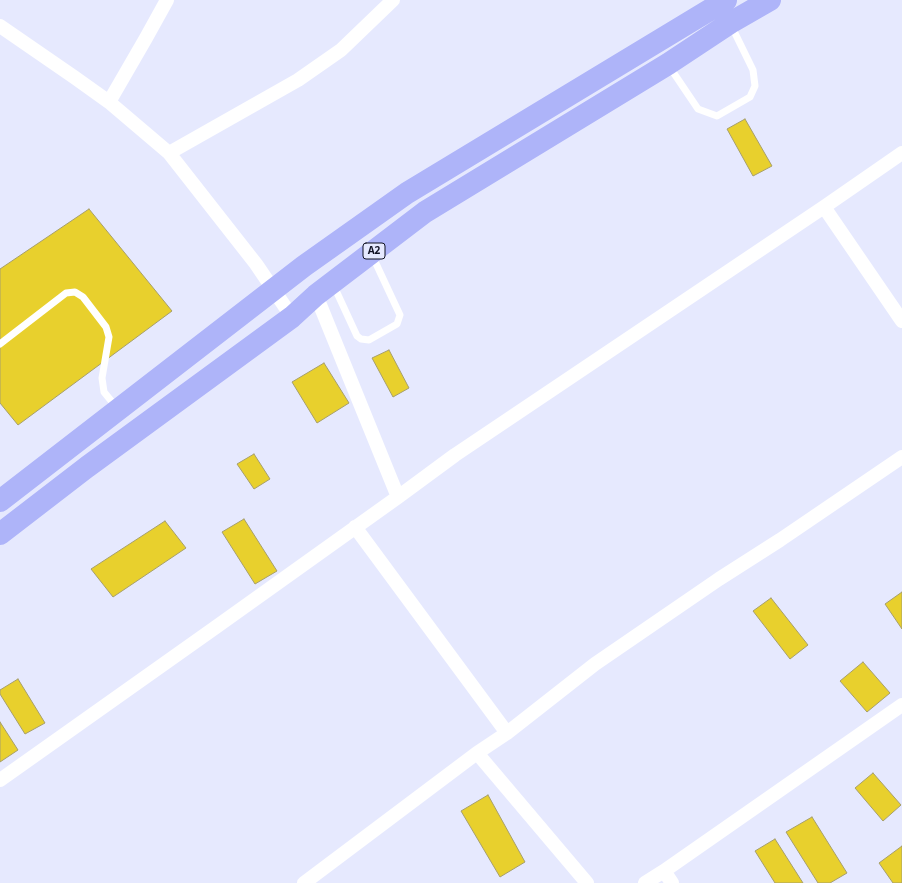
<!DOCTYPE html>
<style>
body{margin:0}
canvas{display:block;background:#e6e9fe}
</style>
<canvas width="902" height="883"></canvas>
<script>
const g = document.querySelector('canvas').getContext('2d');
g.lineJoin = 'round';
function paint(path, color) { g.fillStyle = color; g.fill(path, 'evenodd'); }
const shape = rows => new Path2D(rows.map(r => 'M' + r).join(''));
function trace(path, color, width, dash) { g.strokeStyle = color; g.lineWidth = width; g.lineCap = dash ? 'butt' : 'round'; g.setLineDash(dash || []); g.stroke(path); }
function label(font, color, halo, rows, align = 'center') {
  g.font = font + ' "Noto Sans",sans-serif'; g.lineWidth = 3; g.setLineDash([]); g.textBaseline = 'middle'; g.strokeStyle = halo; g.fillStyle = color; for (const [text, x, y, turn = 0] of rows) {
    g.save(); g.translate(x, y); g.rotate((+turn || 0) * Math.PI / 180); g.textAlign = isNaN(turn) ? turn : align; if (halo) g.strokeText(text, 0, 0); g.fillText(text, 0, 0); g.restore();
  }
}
const building = shape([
 [745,119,772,166,753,176,727,129,745,119],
 [89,209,172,311,18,425,0,403,0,269,89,209],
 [389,350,409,388,393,397,372,358,389,350],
 [324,363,349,403,317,423,292,382,324,363],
 [254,454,270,479,254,489,237,464,254,454],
 [244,519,277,571,255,584,222,532,244,519],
 [165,521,186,548,113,597,91,569,165,521],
 [902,592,902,629,885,604,902,592],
 [771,598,808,645,790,659,753,611,771,598],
 [863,662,890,693,867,712,840,681,863,662],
 [18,679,45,723,25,734,0,694,0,690,18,679],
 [0,722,18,750,0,762,0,722],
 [873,773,901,805,883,821,855,788,873,773],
 [488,795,525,862,500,877,461,811,488,795],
 [812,817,847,873,830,883,818,883,786,832,812,817],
 [775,839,803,883,775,883,755,851,775,839],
 [902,846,902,883,893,883,879,863,902,846]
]);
const lane = shape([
 [669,66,698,109,717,116,750,97,755,86,753,70,731,25],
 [333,284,357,336,361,339,369,340,397,324,400,315,372,255],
 [0,344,66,293,75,292,83,297,106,327,109,337,102,378,104,392,117,408]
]);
const street = shape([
 [0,26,74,77,109,102,169,153,256,264,292,317],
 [109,102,146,38,167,0],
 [169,153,298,80,341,50,393,0],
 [824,207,902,321],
 [316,295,398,497],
 [355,527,507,733],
 [477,753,587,883],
 [0,780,216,627,398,497,455,455,824,207,902,153],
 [664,871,672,883],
 [304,883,477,753,507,733,595,664,719,579,780,540,902,457],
 [645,883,664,871,902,705]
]);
const highway = shape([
 [0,501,304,266,407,193,726,0],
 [0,534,87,467,292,317,316,295,425,212,668,64,730,23,770,0]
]);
const shields = [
 [374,251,22]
];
const shieldNames = [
 ["A2",374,251]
];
paint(building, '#e8d02d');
trace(building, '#a79f6b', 1);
trace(lane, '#fff', 7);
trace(street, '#fff', 14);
trace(highway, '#aeb4f9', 22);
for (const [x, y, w] of shields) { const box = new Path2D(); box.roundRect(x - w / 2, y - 8, w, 16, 3); g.fillStyle = '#e6e9fe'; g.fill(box); trace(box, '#111223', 1); }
label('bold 10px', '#111223', null, shieldNames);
</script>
